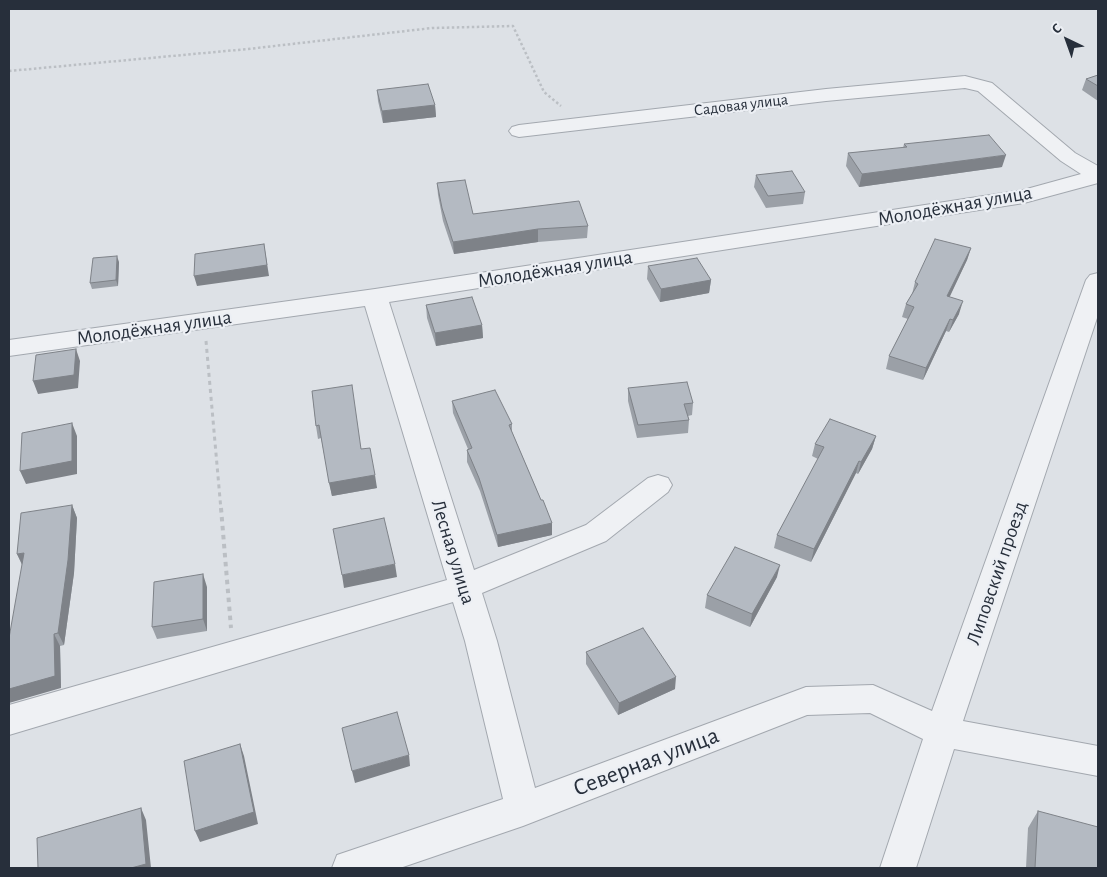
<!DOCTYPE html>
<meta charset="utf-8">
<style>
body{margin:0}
#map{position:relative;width:1107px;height:877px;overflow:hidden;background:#dde1e6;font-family:"Alegreya Sans",sans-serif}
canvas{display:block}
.frame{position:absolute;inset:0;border:10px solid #272f3b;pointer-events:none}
.north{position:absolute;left:1042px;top:15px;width:50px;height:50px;-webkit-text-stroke:4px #eceff4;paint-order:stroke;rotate:318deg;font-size:14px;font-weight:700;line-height:20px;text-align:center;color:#272f3b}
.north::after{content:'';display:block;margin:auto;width:18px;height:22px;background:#272f3b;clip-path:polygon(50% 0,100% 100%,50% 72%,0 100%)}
</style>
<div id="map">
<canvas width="1107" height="877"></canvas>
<div class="frame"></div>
<div class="north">С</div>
</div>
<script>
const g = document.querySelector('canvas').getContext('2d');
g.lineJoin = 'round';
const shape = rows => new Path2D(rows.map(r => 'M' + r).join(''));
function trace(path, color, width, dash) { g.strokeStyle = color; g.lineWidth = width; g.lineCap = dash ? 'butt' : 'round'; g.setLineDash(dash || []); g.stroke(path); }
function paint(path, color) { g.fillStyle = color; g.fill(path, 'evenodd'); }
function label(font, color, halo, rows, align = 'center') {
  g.font = font + ' "Alegreya Sans",sans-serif'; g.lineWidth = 4.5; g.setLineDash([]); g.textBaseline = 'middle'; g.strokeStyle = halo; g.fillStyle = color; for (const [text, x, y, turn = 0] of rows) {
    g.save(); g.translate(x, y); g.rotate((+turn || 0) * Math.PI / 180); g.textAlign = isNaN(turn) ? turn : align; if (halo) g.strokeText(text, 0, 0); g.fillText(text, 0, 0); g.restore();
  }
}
const pathFar2 = shape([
 [9,71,248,49,432,28,513,26,544,92,561,106]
]);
const pathFar1 = shape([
 [206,341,221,510]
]);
const path = shape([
 [221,508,231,628]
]);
const minor = shape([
 [965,76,992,83,1075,153,1098,166,1098,183,1024,203,389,302,474,570,586,525,648,478,658,475,668,478,672,485,668,492,606,541,482,593,497,641,535,788,806,687,873,685,932,711,1086,280,1090,275,1098,273,1098,315,963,721,1098,746,1098,776,954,749,916,868,880,868,923,739,870,713,807,715,523,826,400,868,332,868,337,855,503,799,465,641,453,602,9,735,9,705,447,580,365,306,9,356,9,340,375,289,1023,190,1081,174,1061,161,978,91,965,88,826,101,519,137,512,135,509,131,512,127,519,125,826,89,965,76]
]);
const wall = shape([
 [1098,75,1098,101,1082,90,1086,79],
 [377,90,435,105,436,117,383,123,378,101],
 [904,144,1002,167,859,187,846,166,848,153,903,148],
 [756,175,805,192,803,204,766,208,754,187],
 [437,183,473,214,588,226,587,238,538,242,454,254,443,221,438,195],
 [971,248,967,260,949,297,959,314,949,332,946,331,923,380,886,369,889,356,908,319,902,317,906,304,912,294,915,282],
 [119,262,118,286,92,289,90,283],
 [648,266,711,280,709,293,660,302,647,279],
 [426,305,482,325,483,338,436,346,427,318],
 [628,388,693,403,692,415,688,416,689,420,688,433,637,438,628,401],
 [312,391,361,449,377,488,332,496,321,438,318,439,316,426],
 [452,401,512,424,512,432,541,500,552,523,552,535,498,547,480,491,467,462,467,450,468,449,453,413],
 [876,436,872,449,858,474,856,473,811,562,774,548,777,535,818,459,812,456,815,444],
 [72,505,77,518,74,573,64,645,60,646,61,688,22,565,17,554],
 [777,577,750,627,705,608,707,595],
 [207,587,207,631,157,639,152,627],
 [586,652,675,689,618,715,586,664],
 [1038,811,1098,868,1026,868,1028,828]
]);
const shadedWall = shape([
 [435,105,436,117,383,123,382,111],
 [1006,155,1002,167,859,187,862,174],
 [538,229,538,242,454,254,453,242],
 [264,244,269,276,197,286,194,276],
 [971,248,967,260,944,309,947,296],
 [117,256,119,262,118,286,116,280],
 [711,280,709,293,660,302,661,289],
 [963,301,959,314,949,332,953,320],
 [950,319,946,331,923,380,926,368],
 [482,325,483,338,436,346,435,333],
 [76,349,80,361,78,388,38,394,33,381],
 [72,423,77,436,77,474,26,484,20,471],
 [876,436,872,449,858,474,861,462],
 [859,461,856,473,811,562,814,549],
 [375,475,377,488,332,496,329,483],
 [72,505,77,518,74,573,64,645,58,633],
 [552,523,552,535,498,547,497,535],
 [24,553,23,566,17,554],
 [395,564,397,577,344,588,342,575],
 [780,565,777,577,750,627,752,614],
 [203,574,207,587,207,631,203,619],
 [54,634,60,646,61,688,9,703,9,689],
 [676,677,675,689,618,715,619,703],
 [240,744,244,756,258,824,200,842,195,831],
 [409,755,410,766,355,783,352,771],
 [141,808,146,820,151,868,131,868]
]);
const building = shape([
 [1098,75,1098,86,1086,79,1098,75],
 [428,84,435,105,382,111,377,90,428,84],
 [989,135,1006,155,862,174,848,153,907,147,904,144,989,135],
 [792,171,805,192,768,196,756,175,792,171],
 [465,180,473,214,579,201,588,226,538,229,453,242,442,208,437,183,465,180],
 [935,239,971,248,947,296,963,301,953,320,950,319,926,368,889,356,914,307,906,304,918,284,915,282,935,239],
 [264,244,267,265,194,276,195,254,264,244],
 [117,256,116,280,90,283,93,258,117,256],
 [697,258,711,280,661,289,648,266,697,258],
 [472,297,482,325,435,333,426,305,472,297],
 [76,349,74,375,33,381,36,355,76,349],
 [687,382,693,403,684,404,689,420,638,425,628,388,687,382],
 [352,385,361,449,370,448,375,475,329,483,319,425,316,426,312,391,352,385],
 [495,390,512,424,509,425,541,500,543,500,552,523,497,535,479,478,467,450,472,448,452,401,495,390],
 [830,419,876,436,861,462,859,461,814,549,777,535,824,447,815,444,830,419],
 [72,423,72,461,20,471,22,433,72,423],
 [72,505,68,560,58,633,54,634,55,676,9,689,9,638,24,553,17,554,21,513,72,505],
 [384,518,395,564,342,575,333,529,384,518],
 [735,547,780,565,752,614,707,595,735,547],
 [203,574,203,619,152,627,154,582,203,574],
 [643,628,676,677,619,703,586,652,643,628],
 [397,712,409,755,352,771,342,728,397,712],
 [240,744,254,812,195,831,184,761,240,744],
 [141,808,146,864,131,868,38,868,37,838,141,808],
 [1038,811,1098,827,1098,868,1035,868,1038,811]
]);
const farStreetnames = [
 ["Садовая улица",741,105,-7]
];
const streetNames = [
 ["Молодёжная улица",955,206,-10],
 ["Молодёжная улица",555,269,-9],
 ["Молодёжная улица",154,328,-8],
 ["Лесная улица",453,552,73],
 ["Липовский проезд",997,573,-71]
];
const nearStreetnames = [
 ["Северная улица",646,762,-21]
];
trace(minor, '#a3a8af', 2);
trace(pathFar2, '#bbbfc4', 2.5, [2.5, 2.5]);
trace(pathFar1, '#bbbfc4', 3, [4, 4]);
trace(path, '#bbbfc4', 4, [4.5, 4.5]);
paint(minor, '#eff1f4');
paint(wall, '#9ba0a7');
paint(shadedWall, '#7e8288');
paint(building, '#b4bac2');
trace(building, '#7e8288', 1);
label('16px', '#272f3b', '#eceff4', farStreetnames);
label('20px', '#272f3b', '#eceff4', streetNames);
label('24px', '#272f3b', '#eceff4', nearStreetnames);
</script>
